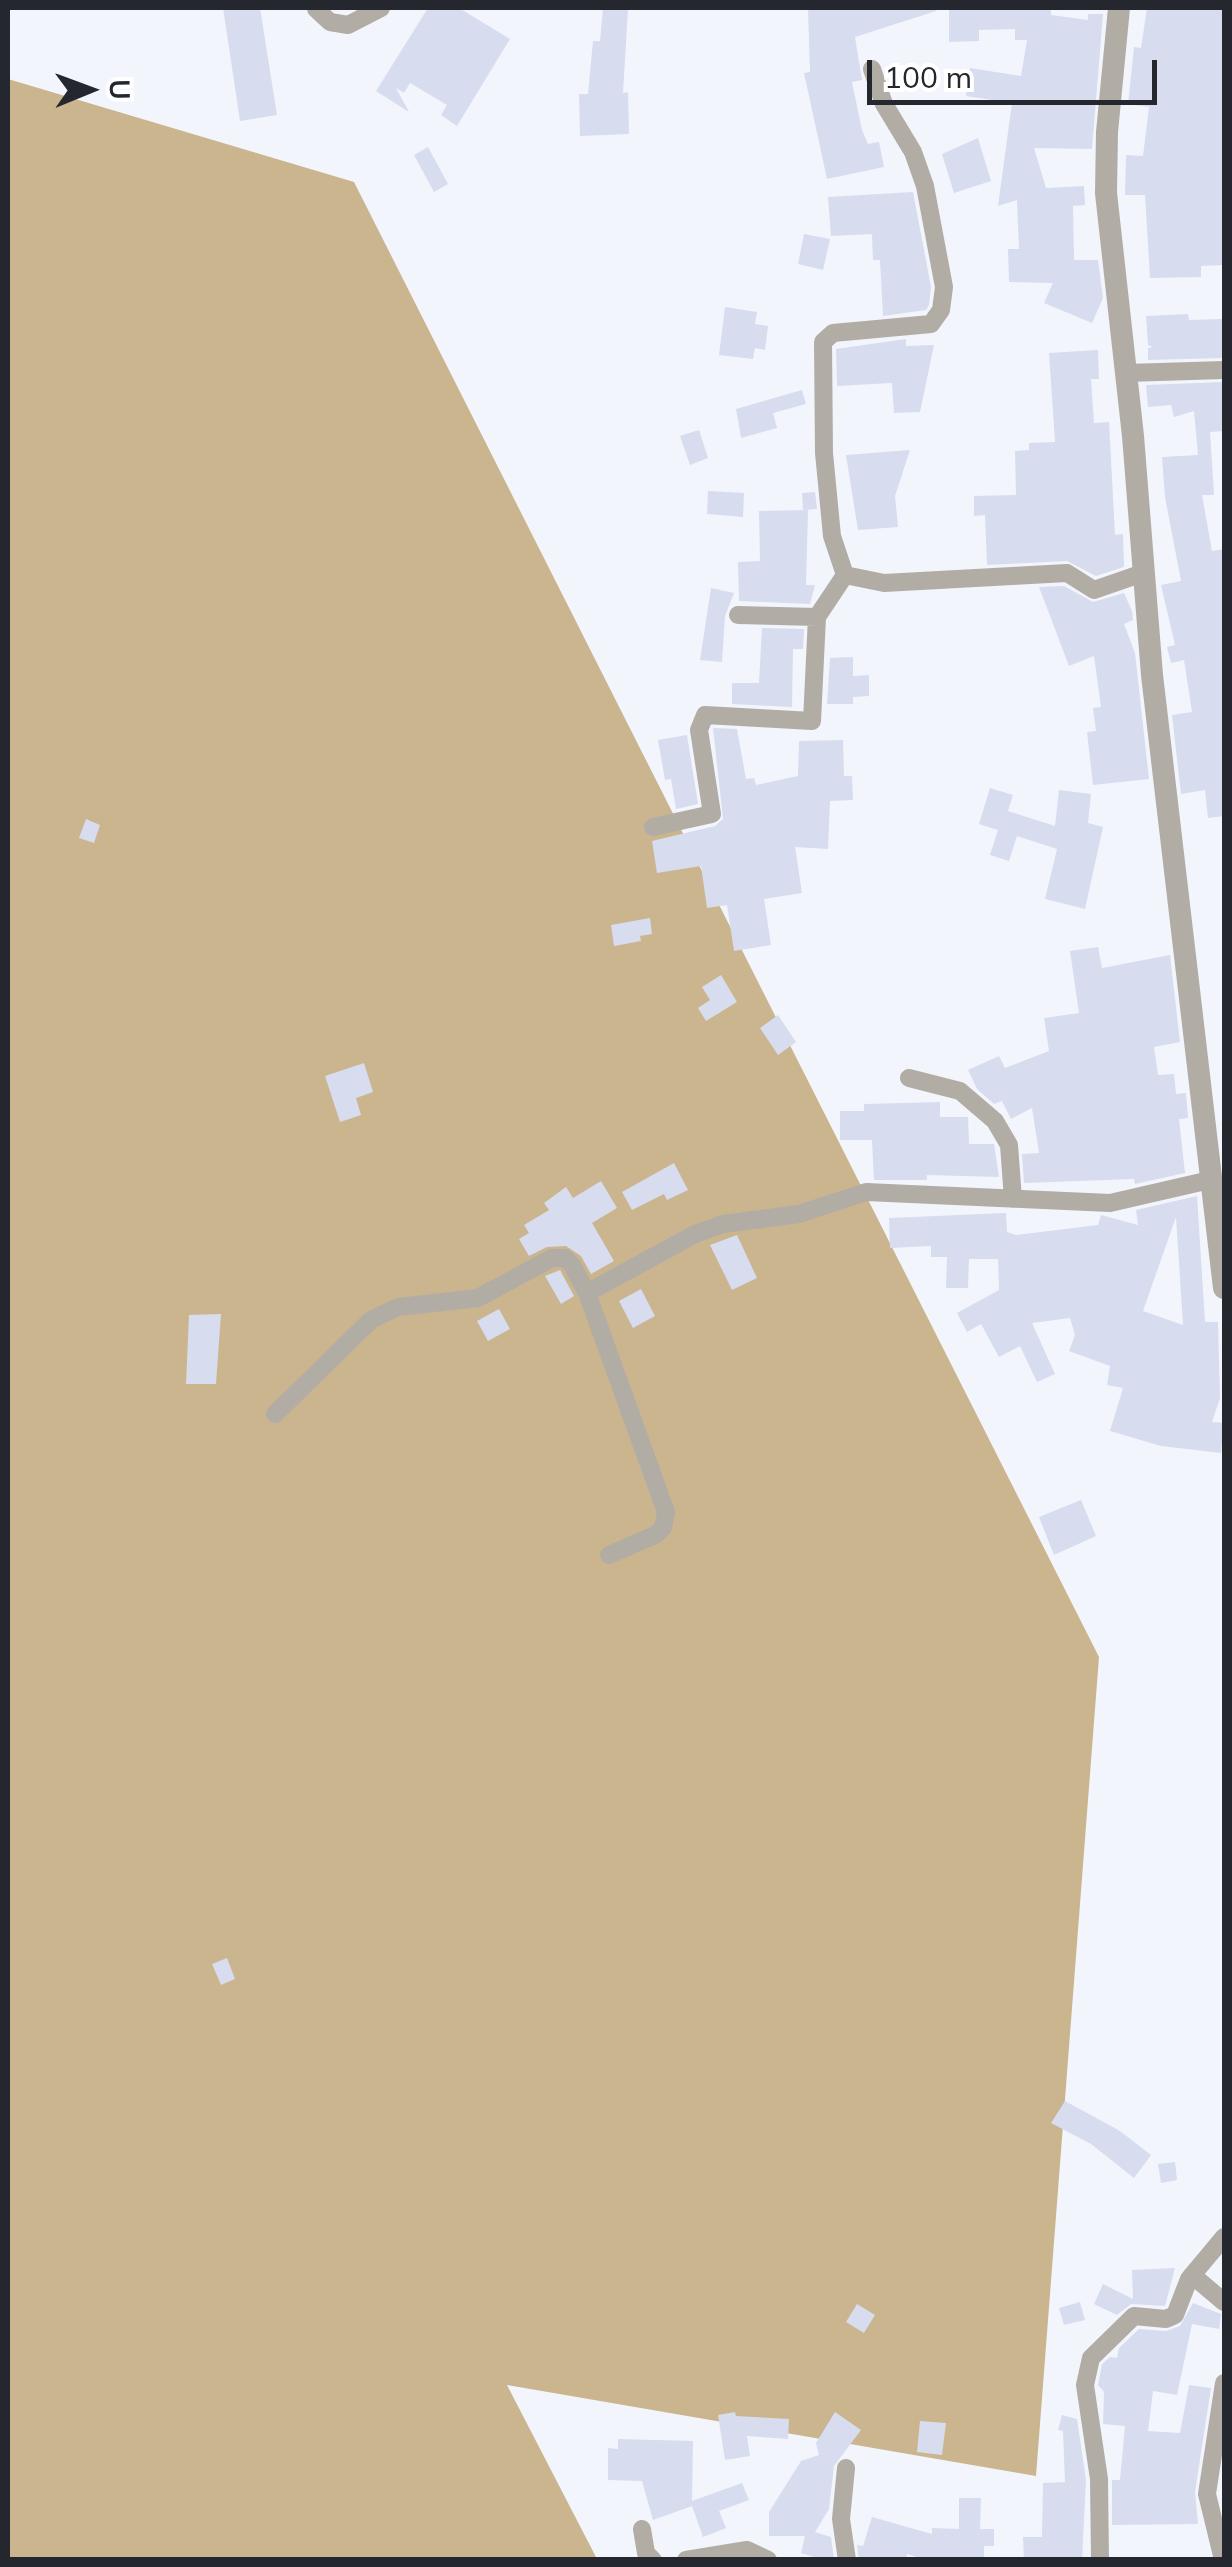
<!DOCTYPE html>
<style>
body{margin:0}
#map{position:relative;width:1232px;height:2567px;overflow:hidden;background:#f3f5fd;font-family:Mulish,sans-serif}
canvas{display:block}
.frame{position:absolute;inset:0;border:10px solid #25272e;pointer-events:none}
.north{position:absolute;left:40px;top:40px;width:100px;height:100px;-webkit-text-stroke:8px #fff;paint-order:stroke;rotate:89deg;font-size:28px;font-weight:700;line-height:40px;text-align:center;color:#25272e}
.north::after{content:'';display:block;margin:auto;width:35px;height:45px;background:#25272e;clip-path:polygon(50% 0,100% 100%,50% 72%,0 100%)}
.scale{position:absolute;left:867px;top:60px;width:290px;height:45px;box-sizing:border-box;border:5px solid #25272e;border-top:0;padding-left:12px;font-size:30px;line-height:35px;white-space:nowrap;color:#25272e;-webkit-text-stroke:8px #fff;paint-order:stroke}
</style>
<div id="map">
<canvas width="1232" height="2567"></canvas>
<div class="frame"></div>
<div class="north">U</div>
<div class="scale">100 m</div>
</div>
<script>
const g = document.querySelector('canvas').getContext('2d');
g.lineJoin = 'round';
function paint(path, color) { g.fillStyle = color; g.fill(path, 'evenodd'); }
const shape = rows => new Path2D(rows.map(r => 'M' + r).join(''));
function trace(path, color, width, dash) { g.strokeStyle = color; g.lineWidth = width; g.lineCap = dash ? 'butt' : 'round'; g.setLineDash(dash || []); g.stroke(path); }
const forest = shape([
 [8,79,354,182,1099,1657,1036,2476,507,2385,597,2559,8,2559]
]);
const building = shape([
 [223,8,260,8,277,115,240,121],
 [428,8,459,8,510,39,457,126,441,115,447,105,410,83,404,93,396,88,409,112,376,91],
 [603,8,628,8,623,93,628,92,629,134,580,136,579,94,588,94,593,41,600,41],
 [808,8,936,8,936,11,855,37,862,80,852,82,862,130,868,144,879,142,884,167,827,179,804,73,810,72],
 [949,8,1051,8,1051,15,1088,20,1088,14,1103,14,1092,149,1034,148,1046,188,1084,186,1085,205,1073,206,1074,260,1098,260,1103,298,1092,323,1044,303,1053,283,1009,282,1008,249,1019,249,1017,200,998,206,1012,103,966,96,970,68,1021,76,1027,40,1015,40,1015,29,979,30,979,41,949,42],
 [1147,8,1224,8,1224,265,1201,266,1201,277,1150,278,1145,195,1125,195,1126,155,1143,156,1149,107,1128,104,1134,47,1141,48],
 [978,138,991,181,954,193,942,154],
 [428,147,448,184,434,192,414,155],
 [913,192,931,287,929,305,926,310,883,316,880,260,873,260,872,234,831,236,828,197],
 [804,234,830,239,823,270,798,264],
 [725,307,757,312,755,324,768,326,765,350,755,348,753,359,719,355],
 [1188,314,1189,320,1224,319,1224,358,1148,360,1148,348,1153,347,1148,345,1146,316],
 [906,339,906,346,934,345,920,412,894,413,892,383,837,386,836,349],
 [1098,350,1099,379,1091,379,1094,423,1109,422,1115,535,1123,534,1124,567,1096,576,1067,561,987,565,985,515,974,516,974,496,1016,495,1015,451,1029,450,1029,443,1055,442,1049,353],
 [1224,382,1224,431,1210,432,1214,495,1202,495,1212,551,1224,549,1224,816,1208,818,1205,790,1181,794,1172,715,1192,712,1184,660,1171,663,1167,647,1175,645,1161,585,1181,581,1165,497,1162,457,1198,455,1194,411,1174,417,1171,405,1148,407,1146,385],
 [802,390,806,404,773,413,777,428,741,438,736,409],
 [699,430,708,458,690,465,680,436],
 [910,450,895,496,898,527,858,530,846,455],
 [708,491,744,493,743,517,707,514],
 [815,492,817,509,803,510,802,493],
 [808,510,806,585,815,585,810,604,739,601,738,562,760,561,759,511],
 [1064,586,1093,602,1124,593,1132,611,1133,620,1124,624,1135,653,1149,779,1093,785,1087,732,1096,731,1093,708,1101,707,1094,656,1069,666,1039,587],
 [711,588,734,593,725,616,722,662,700,660],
 [762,628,804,629,803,649,793,649,792,707,732,704,732,683,759,683],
 [853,657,853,676,869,675,869,696,853,697,853,704,827,704,830,658],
 [713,728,737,729,746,779,754,778,756,785,798,776,799,741,843,740,844,776,852,776,853,800,830,801,828,849,795,847,802,893,764,899,771,945,734,951,727,905,707,908,701,866,657,873,652,841,715,826,723,819],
 [687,735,698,804,676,809,671,779,665,780,658,740],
 [990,788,1013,795,1008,811,1055,826,1059,790,1091,794,1088,823,1103,827,1085,909,1045,899,1057,849,1017,836,1009,861,990,855,998,830,979,824],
 [86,819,100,825,94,843,79,838],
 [650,918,652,934,640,936,641,941,614,946,611,925],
 [1098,947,1102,968,1170,955,1180,1042,1154,1047,1158,1075,1174,1074,1176,1094,1186,1093,1188,1118,1179,1119,1185,1173,1135,1184,1134,1179,1024,1183,1022,1154,1039,1153,1032,1108,1011,1119,1002,1101,994,1104,977,1089,968,1070,999,1056,1005,1068,1049,1051,1044,1018,1079,1013,1070,951],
 [721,975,737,1002,706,1021,698,1008,710,1000,702,987],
 [778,1015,796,1042,778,1055,760,1028],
 [364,1063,373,1092,356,1098,361,1115,340,1122,325,1076],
 [940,1102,940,1117,968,1117,969,1144,994,1144,999,1177,927,1175,927,1180,874,1180,872,1140,840,1140,840,1111,864,1111,864,1104],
 [674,1163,688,1190,667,1200,664,1194,632,1210,622,1192],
 [601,1181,617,1208,592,1223,614,1261,591,1274,581,1256,566,1246,547,1247,529,1256,519,1239,529,1233,524,1225,549,1210,544,1203,566,1187,573,1198],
 [1197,1196,1205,1322,1218,1322,1220,1398,1212,1422,1224,1423,1221,1453,1161,1446,1110,1431,1123,1388,1107,1385,1110,1366,1069,1351,1075,1335,1070,1318,1032,1323,1055,1374,1037,1382,1020,1346,999,1357,981,1324,967,1332,957,1313,999,1290,998,1259,969,1259,968,1288,946,1288,947,1257,931,1257,931,1246,890,1248,889,1218,1006,1213,1007,1232,1016,1235,1098,1225,1101,1215,1138,1225,1136,1210],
 [1176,1217,1183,1325,1143,1311],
 [737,1235,757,1278,732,1290,710,1245],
 [560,1270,574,1296,561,1304,545,1276],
 [641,1289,655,1316,633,1328,619,1301],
 [499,1309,510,1329,488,1341,477,1321],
 [221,1314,216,1384,186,1384,189,1315],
 [1081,1500,1096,1536,1054,1555,1039,1517],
 [227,1958,235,1979,221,1985,212,1964],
 [1065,2101,1120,2131,1151,2155,1134,2178,1091,2144,1051,2123],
 [1175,2162,1177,2180,1161,2183,1158,2164],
 [1175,2268,1165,2306,1131,2304,1117,2315,1094,2304,1103,2284,1133,2299,1132,2270],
 [1080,2302,1085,2320,1064,2325,1059,2308],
 [1193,2303,1221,2314,1219,2329,1192,2324,1177,2395,1153,2391,1148,2431,1180,2433,1189,2385,1211,2388,1195,2492,1198,2524,1112,2525,1112,2480,1120,2480,1125,2426,1103,2424,1104,2392,1098,2385,1102,2364,1110,2357,1117,2358,1119,2348,1139,2329,1166,2331,1180,2326],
 [857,2304,875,2315,864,2333,846,2322],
 [735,2412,736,2416,789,2419,788,2439,747,2436,750,2456,725,2460,718,2415],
 [835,2412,861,2430,834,2466,829,2509,815,2532,831,2537,834,2560,824,2560,801,2553,805,2536,769,2536,769,2512,801,2461,819,2455,816,2443],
 [1062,2415,1077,2419,1086,2480,1082,2560,1024,2560,1023,2537,1042,2537,1043,2483,1065,2482,1063,2431,1058,2430],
 [920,2421,946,2423,942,2455,917,2452],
 [618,2439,693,2441,692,2501,742,2483,749,2500,719,2511,726,2528,703,2537,692,2506,653,2520,642,2481,608,2480,608,2448,618,2449],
 [959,2498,981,2498,980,2529,994,2529,994,2546,984,2546,984,2560,927,2560,907,2554,906,2560,859,2560,857,2545,863,2546,872,2517,932,2534,932,2528,959,2529]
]);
const minor = shape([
 [316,9,330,22,348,25,381,8],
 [872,69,884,104,913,152,925,186,944,287,941,310,931,324,833,333,823,342,824,453,832,536,845,575,884,583,1067,573,1094,590,1143,573],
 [1126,373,1224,370],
 [738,615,817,617],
 [653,827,712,814,699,730,705,715,812,721,817,617,845,575],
 [909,1078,960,1091,995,1121,1009,1145,1013,1199],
 [587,1293,666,1512,663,1528,655,1535,609,1555],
 [275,1414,371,1320,398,1307,478,1298,552,1258,565,1258,572,1265,587,1293,695,1234,723,1224,799,1214,866,1192,1110,1203,1210,1180],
 [1192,2275,1224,2302],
 [846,2468,841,2519,847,2560],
 [642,2529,646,2553,653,2560],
 [686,2560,747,2550,768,2560],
 [1100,2560,1099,2479,1085,2385,1091,2358,1134,2316,1166,2319,1175,2315,1189,2279,1224,2237],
 [1223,2560,1207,2494,1224,2383]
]);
const tertiary = shape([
 [1119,8,1107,132,1106,193,1133,436,1152,675,1224,1288]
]);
paint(forest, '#cab58f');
paint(building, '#d7dcef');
trace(minor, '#b1ada5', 18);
trace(tertiary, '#b1ada5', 22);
</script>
